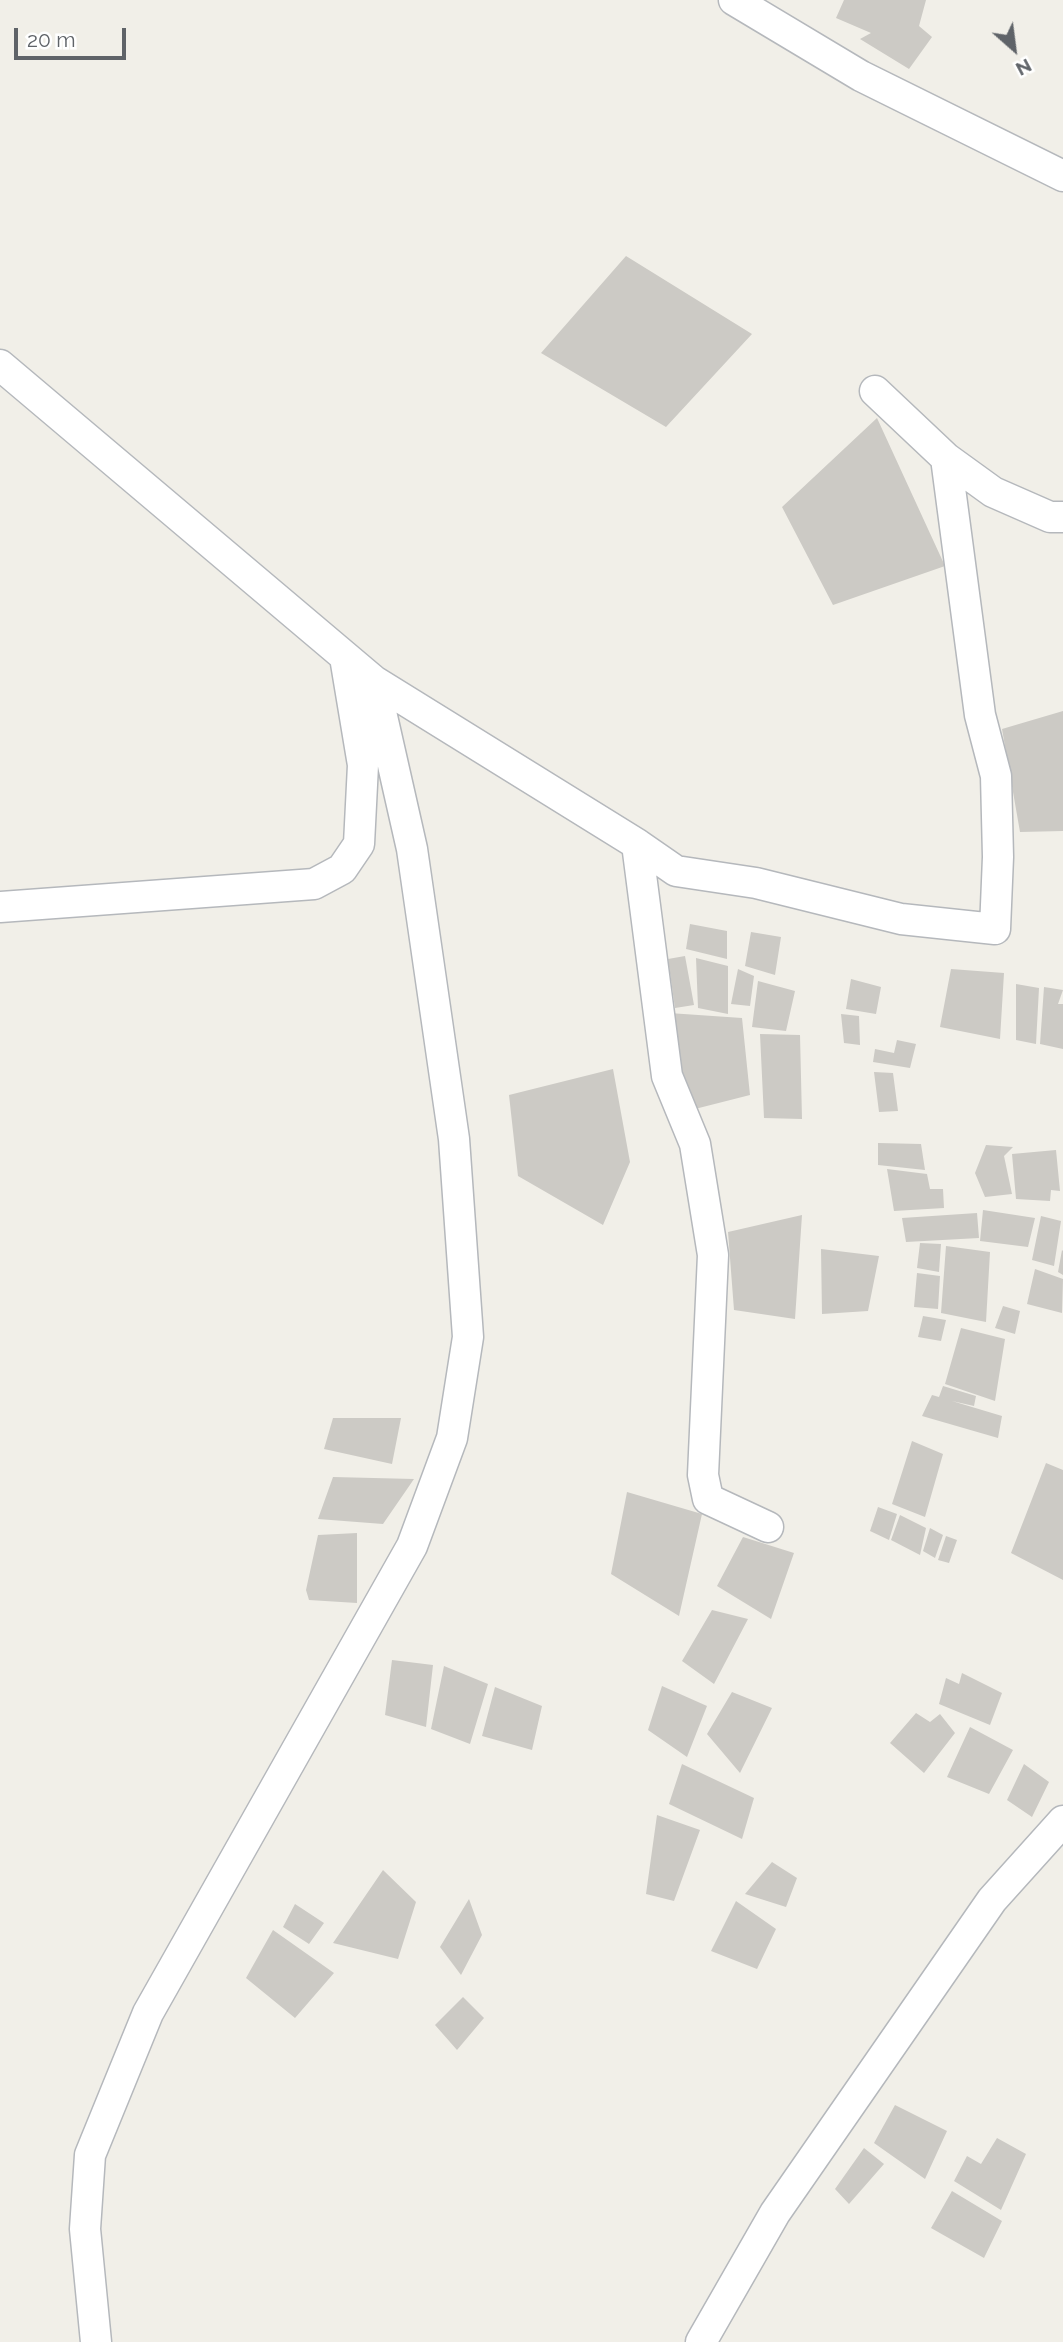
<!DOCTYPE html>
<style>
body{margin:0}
#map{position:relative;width:1063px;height:2342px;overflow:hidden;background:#f1efe8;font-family:Raleway,sans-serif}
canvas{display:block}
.north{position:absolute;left:979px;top:14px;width:70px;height:70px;-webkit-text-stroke:5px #fff;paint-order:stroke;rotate:152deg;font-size:19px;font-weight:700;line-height:28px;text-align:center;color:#5f6368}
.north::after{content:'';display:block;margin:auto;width:24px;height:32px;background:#5f6368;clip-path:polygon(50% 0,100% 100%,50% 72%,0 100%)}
.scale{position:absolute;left:14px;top:28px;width:112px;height:32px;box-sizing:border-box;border:4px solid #5f6368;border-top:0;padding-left:9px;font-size:21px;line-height:24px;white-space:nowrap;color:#5f6368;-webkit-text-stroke:5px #fff;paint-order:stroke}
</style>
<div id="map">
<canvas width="1063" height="2342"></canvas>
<div class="north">N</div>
<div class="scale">20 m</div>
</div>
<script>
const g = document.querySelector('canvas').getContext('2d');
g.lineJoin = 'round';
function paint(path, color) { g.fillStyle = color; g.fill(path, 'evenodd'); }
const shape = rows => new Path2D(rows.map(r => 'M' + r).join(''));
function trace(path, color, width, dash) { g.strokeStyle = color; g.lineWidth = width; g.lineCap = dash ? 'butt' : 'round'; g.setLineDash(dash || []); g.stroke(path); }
const building = shape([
 [844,0,926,0,919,26,932,37,909,69,860,39,871,33,836,18],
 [626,256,752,334,666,427,541,353],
 [877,418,945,566,833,605,782,507],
 [1063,711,1063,831,1020,832,1002,729],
 [690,924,727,931,727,959,686,949],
 [751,932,781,937,775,975,745,966],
 [685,956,694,1005,675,1008,668,959],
 [696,958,728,966,728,1014,698,1008],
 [738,969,754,976,750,1006,731,1004],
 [951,969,1004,973,1000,1039,940,1027],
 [851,979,881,987,876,1014,846,1009],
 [758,981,795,991,786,1031,752,1027],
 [1016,984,1039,988,1036,1044,1016,1040],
 [1044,987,1063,990,1058,1004,1063,1004,1063,1049,1040,1044],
 [669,1013,742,1018,750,1095,691,1110],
 [841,1014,859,1016,860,1045,844,1043],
 [760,1034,800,1035,802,1119,764,1118],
 [897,1040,916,1044,910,1068,873,1062,875,1049,894,1053],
 [613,1069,630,1162,603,1225,518,1176,509,1095],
 [874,1072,893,1073,898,1111,879,1112],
 [878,1143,921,1144,925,1170,878,1165],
 [986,1145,1013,1147,1004,1156,1012,1194,985,1197,975,1173],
 [1056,1150,1060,1191,1051,1190,1050,1201,1016,1199,1012,1154],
 [887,1169,927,1174,930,1189,943,1189,944,1208,894,1211],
 [983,1210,1035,1218,1028,1247,980,1241],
 [977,1213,979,1238,906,1242,902,1218],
 [802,1215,795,1319,734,1310,728,1232],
 [1041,1216,1061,1221,1054,1266,1032,1260],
 [920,1243,941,1244,939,1272,917,1268],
 [946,1246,990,1252,986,1322,941,1313],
 [821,1249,879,1256,868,1311,822,1314],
 [1062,1250,1063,1251,1063,1275,1058,1272],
 [1035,1269,1063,1279,1062,1313,1027,1304],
 [917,1273,940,1276,938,1309,914,1307],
 [1003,1306,1020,1311,1015,1334,995,1328],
 [923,1316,946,1320,941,1341,918,1337],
 [961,1328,1005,1339,995,1401,945,1384],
 [943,1386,976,1396,974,1406,952,1401,1002,1416,998,1438,922,1416,932,1395,939,1397],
 [333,1418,401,1418,392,1464,324,1449],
 [912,1441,943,1454,925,1517,892,1504],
 [1046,1463,1063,1470,1063,1580,1011,1553],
 [333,1477,414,1479,383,1524,318,1519],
 [627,1492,702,1514,679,1616,611,1574],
 [878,1507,897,1514,889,1540,870,1531],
 [900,1515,926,1528,920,1555,891,1540],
 [930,1528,943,1535,935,1558,923,1551],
 [357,1533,357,1603,309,1600,306,1590,318,1535],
 [946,1536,957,1540,949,1563,938,1560],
 [743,1537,794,1553,771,1619,717,1586],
 [712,1610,748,1619,714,1684,682,1661],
 [392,1660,433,1665,426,1727,385,1715],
 [444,1666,488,1684,470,1744,431,1729],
 [962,1673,1002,1693,990,1725,939,1704,946,1678,959,1684],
 [662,1686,707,1706,687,1757,648,1730],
 [495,1687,542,1706,532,1750,482,1736],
 [732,1692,772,1708,740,1773,707,1734],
 [916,1713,930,1722,940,1714,955,1733,924,1773,890,1743],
 [970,1727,1013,1750,989,1794,947,1777],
 [682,1764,754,1798,742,1839,669,1804],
 [1024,1764,1049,1782,1032,1817,1007,1800],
 [657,1815,700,1830,674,1901,646,1894],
 [772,1862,797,1878,786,1907,745,1894],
 [383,1870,416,1902,398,1959,333,1943],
 [469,1899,482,1935,461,1975,440,1947],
 [736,1901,776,1929,757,1969,711,1951],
 [295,1904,324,1923,309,1944,283,1927],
 [273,1930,334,1973,295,2018,246,1978],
 [463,1997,484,2018,457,2050,435,2025],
 [895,2105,947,2131,925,2179,874,2143],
 [997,2138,1026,2154,1001,2210,954,2181,967,2156,981,2164],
 [864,2148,884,2164,849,2204,835,2189],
 [952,2191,1002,2221,984,2258,931,2228]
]);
const minor = shape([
 [734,0,861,76,1063,176],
 [0,365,374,681,637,844,676,871,756,883,901,919,995,929,998,857,996,776,980,715,946,458],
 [875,391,946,458,993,492,1050,517,1063,517],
 [637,844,667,1076,695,1144,713,1255,703,1475,708,1499,768,1527],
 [0,907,314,884,342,869,359,844,363,765,345,657],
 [96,2342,85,2229,90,2155,148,2013,412,1546,452,1438,468,1337,454,1139,412,849,374,681],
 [701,2342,775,2213,992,1900,1063,1821]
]);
paint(building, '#cccac5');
trace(minor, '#b5b8bc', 33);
trace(minor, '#fff', 30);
</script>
